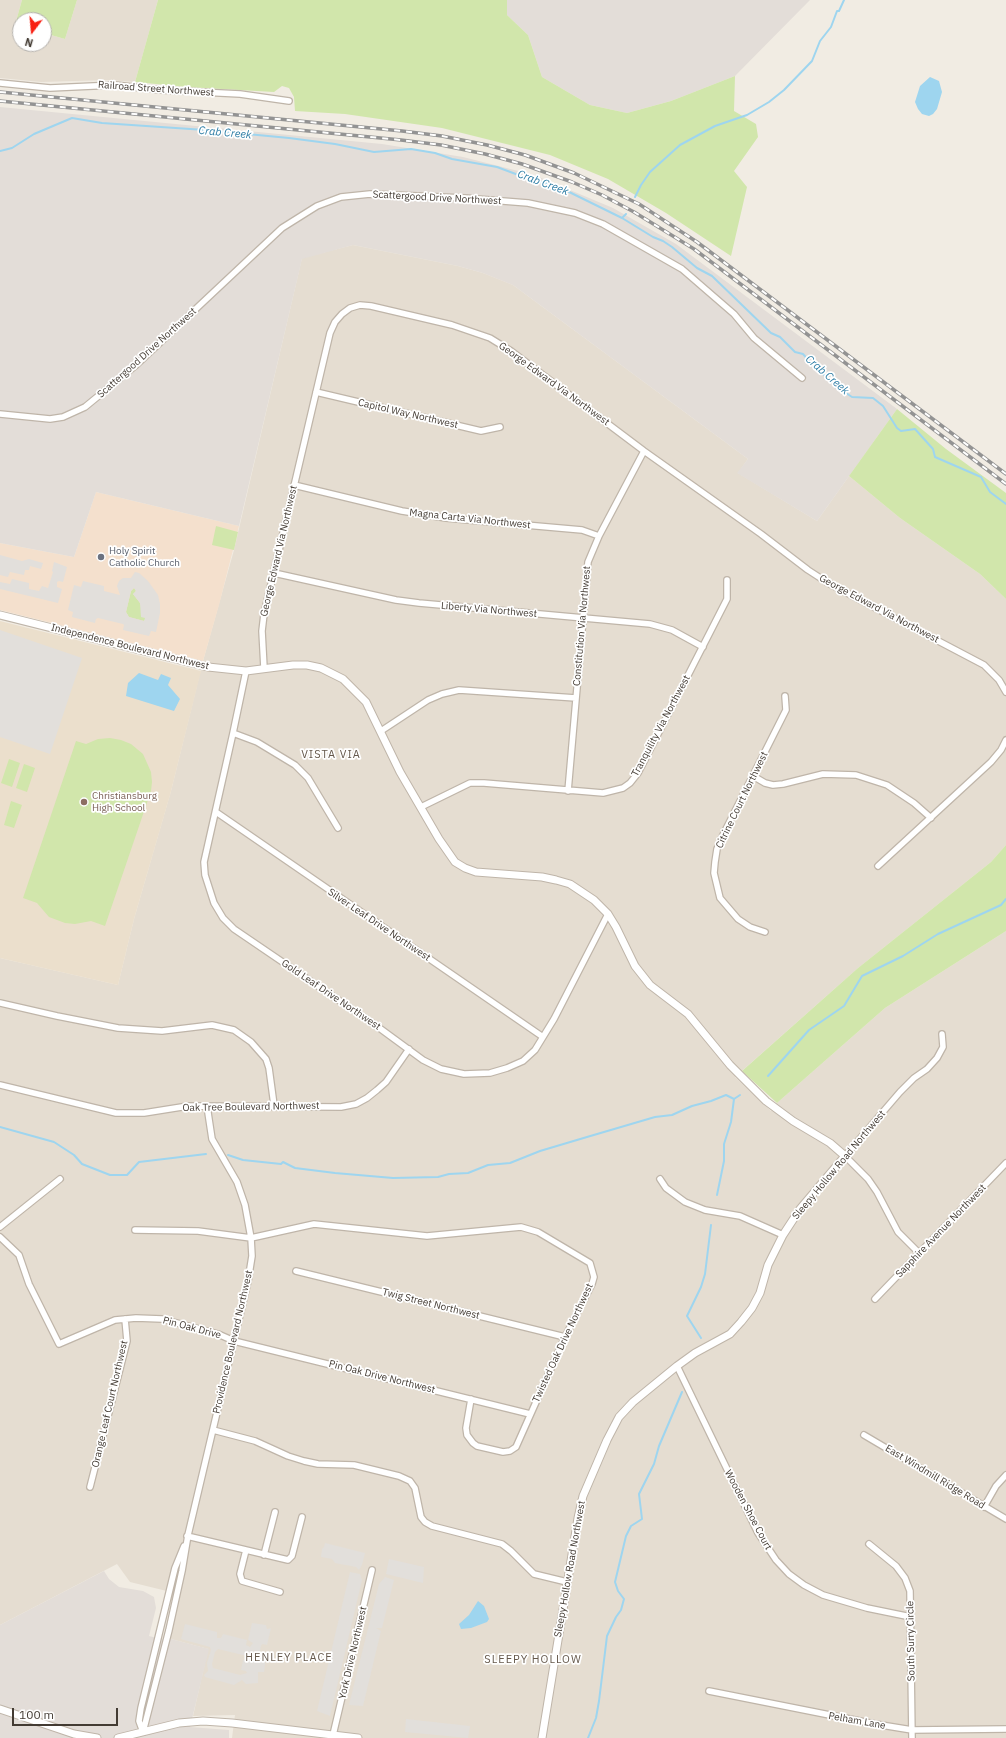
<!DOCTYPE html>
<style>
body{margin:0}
#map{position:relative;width:1006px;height:1738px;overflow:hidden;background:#f1ece3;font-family:"IBM Plex Sans",sans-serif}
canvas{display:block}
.north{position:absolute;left:12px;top:12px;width:40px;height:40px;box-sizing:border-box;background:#fff;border:1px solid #b4b1ad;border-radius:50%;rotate:196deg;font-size:11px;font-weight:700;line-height:16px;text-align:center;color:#433b33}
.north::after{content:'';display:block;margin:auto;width:14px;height:18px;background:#f82113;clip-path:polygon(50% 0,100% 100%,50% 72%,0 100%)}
.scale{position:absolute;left:12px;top:1708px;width:106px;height:18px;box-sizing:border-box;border:2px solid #433b33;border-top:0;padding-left:5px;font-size:12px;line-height:14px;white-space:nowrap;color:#433b33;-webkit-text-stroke:3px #fff;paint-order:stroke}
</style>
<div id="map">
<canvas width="1006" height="1738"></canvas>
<div class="north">N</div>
<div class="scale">100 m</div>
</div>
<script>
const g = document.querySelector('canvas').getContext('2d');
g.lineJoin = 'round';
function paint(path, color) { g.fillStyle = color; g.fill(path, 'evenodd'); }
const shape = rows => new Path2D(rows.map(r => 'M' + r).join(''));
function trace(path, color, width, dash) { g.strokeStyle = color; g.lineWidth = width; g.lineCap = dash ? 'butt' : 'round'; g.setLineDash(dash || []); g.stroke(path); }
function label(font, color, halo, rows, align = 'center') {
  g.font = font + ' "IBM Plex Sans",sans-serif'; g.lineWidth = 3.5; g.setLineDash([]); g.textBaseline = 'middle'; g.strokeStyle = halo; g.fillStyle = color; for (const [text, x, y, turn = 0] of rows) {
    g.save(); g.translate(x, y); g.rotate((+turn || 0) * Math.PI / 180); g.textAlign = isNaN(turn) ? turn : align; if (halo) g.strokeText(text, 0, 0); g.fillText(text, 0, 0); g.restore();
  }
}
const residential = shape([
 [0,0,22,0,15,25,20,27,20,44,44,44,44,33,65,39,77,0,158,0,135,82,109,80,41,82,0,78],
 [353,245,458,266,483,273,513,285,748,459,738,473,817,521,849,476,900,518,980,574,1006,599,1006,845,991,862,858,968,735,1077,771,1111,777,1103,885,1008,1006,931,1006,1738,232,1738,235,1715,193,1716,208,1649,171,1639,169,1641,179,1594,130,1582,117,1564,0,1625,0,958,118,985,134,919,171,791,203,661,234,550,302,258]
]);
const commercial = shape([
 [96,492,239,526,219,605,203,661,0,610,0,543,74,557]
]);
const industrial = shape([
 [507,0,810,0,735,76,671,101,627,113,590,105,542,77,528,35,507,15],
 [0,107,382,144,463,157,534,175,613,208,676,244,897,409,817,521,737,473,748,459,513,285,483,273,458,266,353,245,302,259,239,526,96,492,74,557,0,543],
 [104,1571,109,1579,119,1587,143,1591,154,1597,156,1608,149,1636,169,1641,171,1639,209,1649,190,1727,229,1730,229,1738,0,1738,0,1625]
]);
const education = shape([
 [0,621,201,671,170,795,134,919,118,985,0,958]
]);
const green = shape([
 [22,0,77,0,65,39,44,33,44,20,20,20,20,27,15,25],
 [158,0,507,0,507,15,528,35,542,77,590,105,627,113,671,101,735,76,734,111,756,124,758,137,734,171,747,187,731,256,666,213,608,179,550,155,442,128,345,114,295,111,294,97,289,88,282,86,274,92,187,87,135,82],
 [897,409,946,449,1006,493,1006,599,980,574,900,518,849,476],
 [216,526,238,532,234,550,212,545],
 [134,588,136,591,133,594,140,603,146,619,144,621,129,617,126,612,131,591],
 [110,738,121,740,131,744,143,754,151,772,152,782,151,791,105,926,91,921,75,924,65,923,49,917,37,903,23,898,76,741,86,744,98,739],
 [9,759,20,763,12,787,1,783],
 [24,764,35,768,27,792,16,788],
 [11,801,22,805,14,828,4,825],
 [1006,845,1006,931,885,1008,777,1103,742,1071,858,968,991,862]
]);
const parking = shape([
 [0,555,22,561,29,559,43,563,41,569,30,566,29,570,25,570,24,575,10,572,8,577,0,575],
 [54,562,67,567,63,582,59,581,57,582,57,587,62,589,58,603,0,589,0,582,10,584,12,579,29,583,29,589,39,591,42,586,48,588,53,572,52,571],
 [135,572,139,573,148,581,158,595,160,604,160,613,156,632,151,631,149,636,123,630,124,625,123,624,98,618,96,619,95,623,72,617,73,612,68,610,74,585,81,587,83,581,104,586,104,591,120,595,117,586,119,581,123,578,131,578],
 [134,588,136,591,133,594,140,603,141,617,145,618,144,621,129,617,126,612,131,591],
 [0,630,82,658,50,754,0,737],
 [325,1543,365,1553,362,1565,359,1570,356,1567,335,1563,332,1559,321,1557,322,1549,324,1547],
 [389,1559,424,1567,423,1583,386,1574],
 [350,1572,360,1574,362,1580,330,1716,317,1711],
 [385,1577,394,1580,382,1628,376,1628,381,1631,363,1706,349,1705,379,1584],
 [252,1623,266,1625,267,1629,271,1628,267,1645,262,1644,261,1646,259,1656,266,1658,264,1672,258,1672,258,1683,246,1684,242,1680,234,1685,205,1677,204,1675,208,1671,207,1663,211,1650,210,1647,181,1639,185,1624,217,1632,217,1638,221,1638,223,1634,247,1640,246,1645,250,1647,253,1643,248,1640],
 [218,1649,247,1656,247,1660,243,1660,241,1670,246,1671,247,1673,240,1675,213,1668,212,1664,215,1652],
 [406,1719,470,1726,468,1738,405,1732]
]);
const water = shape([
 [930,77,939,81,942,92,937,109,933,114,929,116,922,114,918,109,915,102,920,86],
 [139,673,158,680,161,674,171,678,168,685,180,699,174,711,126,696,128,683],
 [478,1601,484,1606,489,1619,487,1622,471,1628,461,1629,459,1624,469,1615]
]);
const stream = shape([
 [0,151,12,148,34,134,72,118,102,123,205,130,289,138,335,144,374,152,411,149,435,153,452,159,497,167,529,179,557,186,622,218,653,237,663,241,672,247,697,268,712,276,771,333,780,337,795,352,803,354,811,363,840,389,852,397,873,398,883,406,897,428,901,431,915,429,933,449,935,457,981,477,990,492,1006,504],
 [635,197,641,185,650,172,680,145,715,126,747,115,769,102,784,90,812,61,820,41,831,27,837,11,839,11,844,0],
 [622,218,626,214],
 [768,1076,809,1030,844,1006,862,976,903,956,938,934,1001,905,1006,899],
 [734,1099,740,1095],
 [0,1127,54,1142,74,1155,82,1164,110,1175,127,1175,139,1162,206,1154],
 [228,1155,243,1160,281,1164,283,1162,295,1168,335,1173,393,1178,438,1177,449,1174,468,1173,488,1165,510,1163,540,1151,587,1137,655,1117,672,1115,692,1106,711,1101,726,1095,734,1099],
 [717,1195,724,1161,724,1144,731,1122,734,1099],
 [701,1338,687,1316,701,1287,705,1274,711,1225],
 [588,1738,596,1718,599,1701,607,1636,616,1617,621,1610,624,1599,618,1591,615,1582,626,1536,631,1526,642,1519,639,1494,654,1464,659,1446,682,1392]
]);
const minor = shape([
 [0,83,50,88,115,85,161,90,240,94,289,101],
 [316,392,481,431,500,427],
 [0,414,50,419,63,417,85,407,135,366,282,228,317,206,341,197,370,194,465,198,528,203,575,213,603,224,682,269,734,314,754,338,802,378],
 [294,485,402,511,446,518,582,530,599,536],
 [274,573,396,600,419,603,650,624,672,630,703,647],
 [264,668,262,631,264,614,330,333,335,322,342,314,350,308,360,305,371,306,452,325,490,338,511,351,644,451,761,534,808,570,828,583,984,665,999,680,1006,692],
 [246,671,233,733,204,862,205,875,214,903,223,918,234,929,378,1027,423,1060,441,1069,464,1074,490,1073,507,1068,523,1061,535,1050,554,1019,608,914],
 [381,731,428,700,442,694,459,690,576,698],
 [233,733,257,742,295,765,308,778,338,828],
 [753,776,765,783,773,785,783,784,823,774,856,775,887,785,914,803,931,818],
 [568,791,588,562,599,536,644,451],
 [421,807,470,783,484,783,603,793,623,788,630,783,638,773,727,599,727,580],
 [216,812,543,1037],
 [878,866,991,762,1001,750,1006,740],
 [765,932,750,927,738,919,720,898,714,873,715,862,717,849,722,837,786,710,785,696],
 [0,1003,57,1016,118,1028,162,1031,212,1025,234,1030,251,1042,266,1059,269,1068,274,1105],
 [0,1085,116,1113,144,1113,188,1106,341,1107,356,1104,367,1098,377,1090,386,1082,409,1049],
 [660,1179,666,1188,685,1202,705,1210,740,1216,783,1235],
 [0,1227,60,1179],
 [135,1230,198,1231,251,1238,314,1224,427,1236,521,1227,538,1232,590,1263,594,1277,592,1284,565,1337,516,1447,510,1451,503,1452,477,1446,473,1443,467,1435,466,1428,471,1399],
 [0,1237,19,1255,29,1284,59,1344,115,1320,136,1318,162,1319,218,1334,234,1341,530,1414],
 [919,1253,898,1232,877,1192,868,1179,845,1156,900,1092,914,1078,927,1069,937,1058,943,1047,942,1034],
 [296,1271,565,1337],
 [875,1299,1006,1163],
 [677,1366,758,1533,776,1560,789,1574,804,1585,823,1595,867,1608,911,1617],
 [213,1430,255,1441,288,1456,304,1461,318,1464,354,1465,399,1476,410,1481,415,1488,421,1517,425,1522,432,1526,502,1544,511,1551,534,1574,567,1582],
 [864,1435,1006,1519],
 [90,1487,127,1341,125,1319],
 [984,1507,996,1486,1006,1475],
 [187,1536,288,1560,292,1556,302,1517],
 [869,1544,896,1566,905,1578,910,1591,912,1738],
 [246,1550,240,1574,242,1581,280,1592],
 [264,1555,275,1512],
 [709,1691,875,1724,912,1730,1006,1729],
 [143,1732,169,1630,182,1571,188,1535,248,1281,252,1256,251,1238,245,1205,237,1182,212,1139,207,1106],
 [143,1732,139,1721,141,1708,175,1568,184,1546],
 [333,1735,372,1570]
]);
const tertiary = shape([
 [0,615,208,667,246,671,293,665,307,665,321,668,343,679,366,702,400,772,439,839,455,862,465,868,476,872,542,877,556,880,570,884,594,900,608,914,616,927,635,966,650,985,688,1014,730,1065,766,1101,793,1121,830,1143,845,1156,800,1209,783,1235,768,1265,760,1293,752,1308,741,1322,730,1334,695,1353,677,1366,633,1402,619,1417,607,1440,583,1496,578,1518,542,1738],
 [0,1709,74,1734,97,1738],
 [118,1738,179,1723,203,1721,232,1723,358,1738]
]);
const rail = shape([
 [0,92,402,131,442,136,487,145,525,155,574,173,639,204,697,242,1006,474],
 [0,101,401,140,441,145,485,154,522,164,572,182,602,195,634,212,694,249,1006,484]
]);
const markers = [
 [101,557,4,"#6b7280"],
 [84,802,4,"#8d6e63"]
];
const streetNames = [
 ["Railroad Street Northwest",156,89,4],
 ["Scattergood Drive Northwest",437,198,3],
 ["Scattergood Drive Northwest",147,353,-42],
 ["George Edward Via Northwest",554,384,36],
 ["Capitol Way Northwest",408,414,13],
 ["Magna Carta Via Northwest",470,519,6],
 ["George Edward Via Northwest",279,551,-77],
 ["George Edward Via Northwest",879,609,28],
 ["Liberty Via Northwest",489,610,5],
 ["Constitution Via Northwest",582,626,-85],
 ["Independence Boulevard Northwest",130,647,14],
 ["Tranquility Via Northwest",661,726,-62],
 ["Citrine Court Northwest",742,800,-64],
 ["Silver Leaf Drive Northwest",379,925,34],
 ["Gold Leaf Drive Northwest",331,995,34],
 ["Oak Tree Boulevard Northwest",251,1107,-1],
 ["Sleepy Hollow Road Northwest",839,1165,-50],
 ["Sapphire Avenue Northwest",941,1231,-46],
 ["Twig Street Northwest",431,1304,14],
 ["Pin Oak Drive",192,1328,15],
 ["Providence Boulevard Northwest",233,1342,-77],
 ["Twisted Oak Drive Northwest",563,1343,-65],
 ["Pin Oak Drive Northwest",382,1377,14],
 ["Orange Leaf Court Northwest",110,1404,-77],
 ["East Windmill Ridge Road",935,1477,31],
 ["Wooden Shoe Court",748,1510,62],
 ["Sleepy Hollow Road Northwest",570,1569,-80],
 ["South Surry Circle",911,1641,-91],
 ["York Drive Northwest",353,1653,-77],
 ["Pelham Lane",857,1721,10]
];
const worshipNames = [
 ["Holy Spirit",109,551],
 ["Catholic Church",109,563]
];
const educationNames = [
 ["Christiansburg",92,796],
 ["High School",92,808]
];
const waterNames = [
 ["Crab Creek",225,133,5],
 ["Crab Creek",543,183,20],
 ["Crab Creek",827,375,41]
];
const neighbourhoodNames = [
 ["VISTA VIA",331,755],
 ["HENLEY PLACE",289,1658],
 ["SLEEPY HOLLOW",533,1660]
];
paint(residential, '#e5ddd1');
paint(commercial, '#f4e0cd');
paint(industrial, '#e3ddd8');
paint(education, '#ebdfcc');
paint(green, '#d1e6ab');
paint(parking, '#e2dfdb');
paint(water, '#9ed5ef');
trace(stream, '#9ed5ef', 2);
trace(minor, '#bfb5a9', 8);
trace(tertiary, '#bfb5a9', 9);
trace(minor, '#fff', 5.5);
trace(tertiary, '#fff', 7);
trace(rail, '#939393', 3.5);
trace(rail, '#fff', 2, [6]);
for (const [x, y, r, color] of markers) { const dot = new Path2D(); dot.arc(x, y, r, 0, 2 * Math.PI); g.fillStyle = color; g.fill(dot); trace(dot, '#fff', 1.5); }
label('10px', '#433b33', '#fff', streetNames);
label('10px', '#5b616d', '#fff', worshipNames, 'left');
label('10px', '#785e54', '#fff', educationNames, 'left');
label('italic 11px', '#2d7da5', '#fff', waterNames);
g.letterSpacing = '1px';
label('11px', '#65584b', '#fff', neighbourhoodNames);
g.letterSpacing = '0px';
</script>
